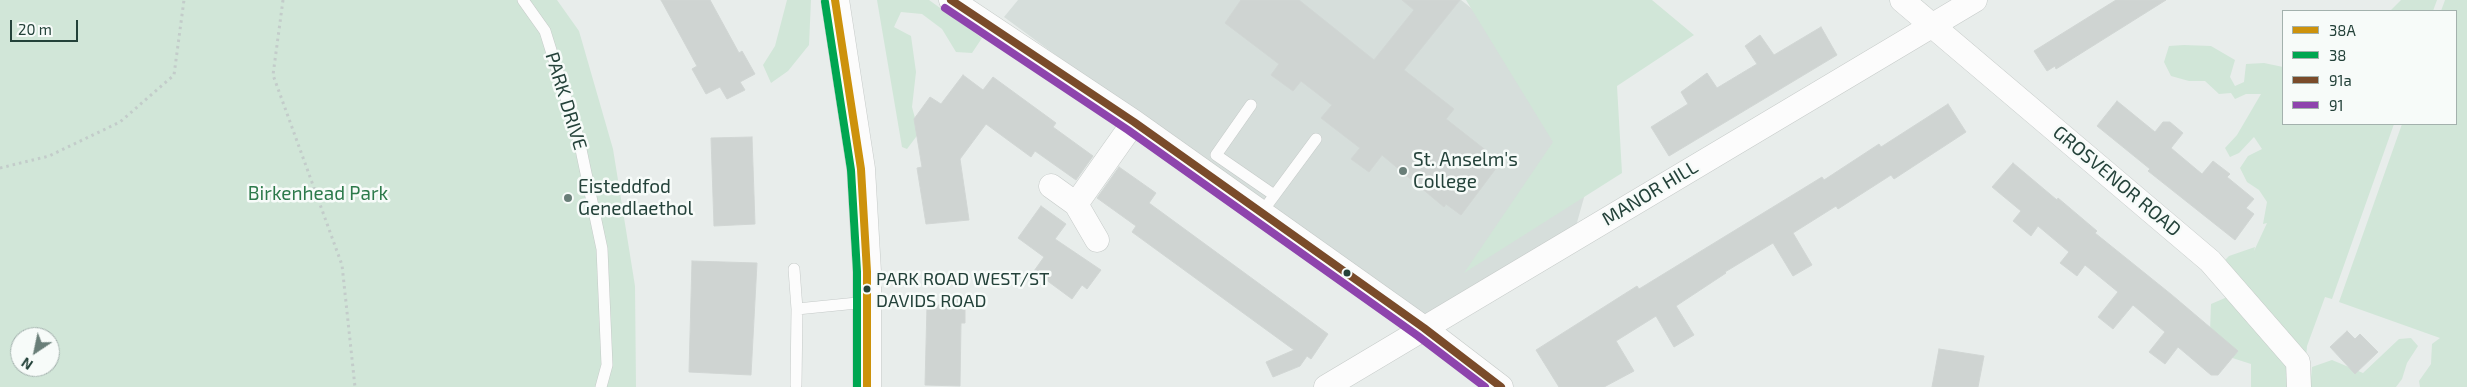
<!DOCTYPE html>
<style>
body{margin:0}
#map{position:relative;width:2467px;height:387px;overflow:hidden;background:#e8edeb;font-family:"Exo 2",sans-serif}
canvas{display:block}
.legend{position:absolute;left:2282px;top:10px;width:175px;height:115px;box-sizing:border-box;background:#f7fbf9;border:1px solid #a3b1ad;margin:0;padding:6px 9px;list-style:none;font-size:15px;color:#24423a}
.legend li{display:flex;align-items:center;gap:10px;height:25px}
.legend b{width:25px;border:1px solid #a3b1ad}
.north{position:absolute;left:10px;top:327px;width:50px;height:50px;box-sizing:border-box;background:#f7fbf9;border:1px solid #a3b1ad;border-radius:50%;rotate:214deg;font-size:14px;font-weight:700;line-height:20px;text-align:center;color:#24423a}
.north::after{content:'';display:block;margin:auto;width:18px;height:22px;background:#697e78;clip-path:polygon(50% 0,100% 100%,50% 72%,0 100%)}
.scale{position:absolute;left:10px;top:20px;width:68px;height:22px;box-sizing:border-box;border:2px solid #24423a;border-top:0;padding-left:6px;font-size:15px;line-height:18px;white-space:nowrap;color:#24423a;-webkit-text-stroke:4px #f7fbf9;paint-order:stroke}
</style>
<div id="map">
<canvas width="2467" height="387"></canvas>
<ul class="legend">
<li><b style="height:6px;background:#cd920c"></b>38A</li>
<li><b style="height:6px;background:#00a651"></b>38</li>
<li><b style="height:6px;background:#7a4b2a"></b>91a</li>
<li><b style="height:6px;background:#8e44ad"></b>91</li>
</ul>
<div class="north">N</div>
<div class="scale">20 m</div>
</div>
<script>
const g = document.querySelector('canvas').getContext('2d');
g.lineJoin = 'round';
function paint(path, color) { g.fillStyle = color; g.fill(path, 'evenodd'); }
const shape = rows => new Path2D(rows.map(r => 'M' + r).join(''));
function trace(path, color, width, dash) { g.strokeStyle = color; g.lineWidth = width; g.lineCap = dash ? 'butt' : 'round'; g.setLineDash(dash || []); g.stroke(path); }
function label(font, color, halo, rows, align = 'center') {
  g.font = font + ' "Exo 2",sans-serif'; g.lineWidth = 5; g.setLineDash([]); g.textBaseline = 'middle'; g.strokeStyle = halo; g.fillStyle = color; for (const [text, x, y, turn = 0] of rows) {
    g.save(); g.translate(x, y); g.rotate((+turn || 0) * Math.PI / 180); g.textAlign = isNaN(turn) ? turn : align; if (halo) g.strokeText(text, 0, 0); g.fillText(text, 0, 0); g.restore();
  }
}
const built = shape([
 [1018,0,1461,0,1607,116,1576,226,1424,321,1106,92,1004,17]
]);
const green = shape([
 [0,0,557,0,579,31,613,149,635,286,636,387,0,387],
 [20,337,50,337,50,367,20,367],
 [787,0,811,0,809,45,788,71,771,83,763,65,775,46],
 [877,0,929,0,982,38,972,53,956,52,942,29,922,14,901,12,894,27,911,36,916,72,912,107,919,133,907,149,902,147],
 [1466,0,1652,0,1694,35,1617,86,1622,173,1464,273,1553,142],
 [2401,0,2437,0,2433,11,2390,11],
 [2445,0,2467,0,2467,387,2420,387,2419,381,2431,364,2432,344,2440,338,2339,302,2402,124,2456,124,2456,11,2441,11],
 [2184,45,2211,46,2235,60,2230,77,2235,86,2244,82,2246,64,2264,63,2283,67,2283,124,2394,124,2332,299,2325,297,2307,346,2304,381,2298,387,2251,387,2251,364,2220,354,2210,332,2211,304,2232,295,2223,262,2229,256,2255,247,2254,251,2267,223,2263,224,2267,202,2259,190,2247,182,2240,168,2248,156,2262,149,2254,137,2239,153,2230,157,2225,148,2237,135,2261,94,2246,94,2235,99,2231,93,2219,94,2205,81,2189,81,2171,76,2164,62,2169,46],
 [2411,338,2418,346,2407,363,2402,379,2396,387,2310,387,2312,367,2332,360,2363,373,2399,339]
]);
const building = shape([
 [661,0,710,0,739,53,742,51,755,74,740,82,745,90,727,99,720,87,706,94,692,69,697,66,661,0],
 [1241,0,1299,0,1374,60,1414,10,1402,0,1460,0,1404,70,1454,109,1446,119,1488,152,1484,157,1497,167,1461,215,1446,204,1444,207,1382,155,1369,172,1351,159,1360,148,1321,118,1332,105,1301,81,1293,91,1271,75,1279,64,1225,23,1241,0],
 [2116,0,2166,0,2056,69,2055,66,2047,71,2034,51,2116,0],
 [1821,27,1837,55,1669,156,1651,127,1688,104,1681,92,1707,73,1717,88,1757,64,1745,46,1760,35,1774,55,1821,27],
 [963,75,983,90,993,77,1056,123,1053,127,1093,156,1076,180,1035,151,1031,157,986,124,960,159,969,220,926,224,917,168,922,167,914,119,930,97,941,104,963,75],
 [2117,101,2155,132,2163,122,2170,122,2183,133,2171,148,2202,174,2213,161,2230,174,2227,177,2254,199,2246,208,2254,214,2235,240,2148,171,2150,169,2097,126,2117,101],
 [1948,104,1966,132,1894,179,1891,175,1838,209,1836,206,1793,233,1812,265,1793,276,1773,243,1725,272,1726,273,1676,306,1694,335,1674,347,1656,316,1616,341,1634,371,1604,387,1559,387,1536,350,1637,286,1639,289,1822,177,1824,180,1879,144,1881,147,1948,104],
 [752,137,755,224,714,226,711,138,752,137],
 [2013,163,2057,200,2058,198,2097,231,2095,233,2172,295,2238,351,2218,375,2211,375,2178,347,2165,364,2149,352,2165,332,2133,305,2113,329,2098,317,2118,292,2085,265,2077,276,2060,263,2069,252,2038,226,2031,236,2013,221,2021,211,1992,187,2013,163],
 [1119,167,1156,193,1149,203,1328,334,1311,359,1307,356,1300,366,1273,377,1266,362,1294,350,1132,232,1136,226,1097,198,1119,167],
 [1041,206,1066,224,1055,239,1101,270,1087,289,1082,285,1072,299,1034,271,1044,257,1018,238,1041,206],
 [692,261,757,263,751,375,689,372,692,261],
 [940,297,965,297,965,323,961,323,960,386,925,385,927,305,941,305,940,297],
 [2347,331,2355,339,2360,334,2378,352,2355,374,2330,347,2347,331],
 [1939,349,1984,356,1978,387,1932,387,1939,349]
]);
const path = shape([
 [283,0,273,75,342,265,355,387],
 [0,168,49,156,120,122,174,75,184,0]
]);
const service = shape([
 [523,0,545,31,579,140,602,249,607,365,601,387],
 [1251,105,1216,155,1274,195],
 [1262,212,1316,139],
 [794,269,797,309],
 [796,385,797,309,867,302]
]);
const minor = shape([
 [951,0,1134,122,1424,328,1501,387],
 [1902,0,2210,261,2298,362,2299,387],
 [1051,186,1076,204,1097,240],
 [1076,204,1134,122],
 [1326,387,1975,0]
]);
const tertiary = shape([
 [835,0,861,169,867,272,867,387]
]);
const bus1 = shape([
 [835,0,861,169,867,272,867,387]
]);
const bus2 = shape([
 [825,2,851,170,857,272,857,387]
]);
const bus3 = shape([
 [951,0,1134,122,1424,328,1501,387]
]);
const bus4 = shape([
 [945,8,1128,130,1418,336,1485,387]
]);
const markers = [
 [1403,171,5,"#697e78"],
 [568,198,5,"#697e78"],
 [1347,273,4.5,"#24423a"],
 [867,289,4.5,"#24423a"]
];
const busNames = [
 ["PARK ROAD WEST/ST",876,279],
 ["DAVIDS ROAD",876,301]
];
const streetNames = [
 ["PARK DRIVE",566,101,73],
 ["GROSVENOR ROAD",2117,181,40],
 ["MANOR HILL",1650,193,-31]
];
const poiNames = [
 ["St. Anselm's",1413,160],
 ["College",1413,182],
 ["Eisteddfod",578,187],
 ["Genedlaethol",578,209]
];
const parkNames = [
 ["Birkenhead Park",318,194]
];
paint(built, '#d6dedb');
paint(green, '#d1e6d8');
paint(building, '#cfd4d2');
trace(building, '#d1d6d4', 1);
trace(service, '#c5cac8', 12);
trace(minor, '#c5cac8', 25);
trace(tertiary, '#c5cac8', 29);
trace(path, '#c3ccca', 3, [2.5, 4]);
trace(service, '#fcfcfc', 11);
trace(minor, '#fcfcfc', 24);
trace(tertiary, '#fcfcfc', 28);
trace(bus1, '#cd920c', 8);
trace(bus2, '#00a651', 8);
trace(bus3, '#7a4b2a', 8);
trace(bus4, '#8e44ad', 8);
for (const [x, y, r, color] of markers) { const dot = new Path2D(); dot.arc(x, y, r, 0, 2 * Math.PI); g.fillStyle = color; g.fill(dot); trace(dot, '#f7fbf9', 2); }
label('18px', '#24423a', '#f7fbf9', busNames, 'left');
label('19px', '#24423a', '#f7fbf9', streetNames);
label('19px', '#24423a', '#f7fbf9', poiNames, 'left');
label('19px', '#2d7a4b', '#f7fbf9', parkNames);
</script>
